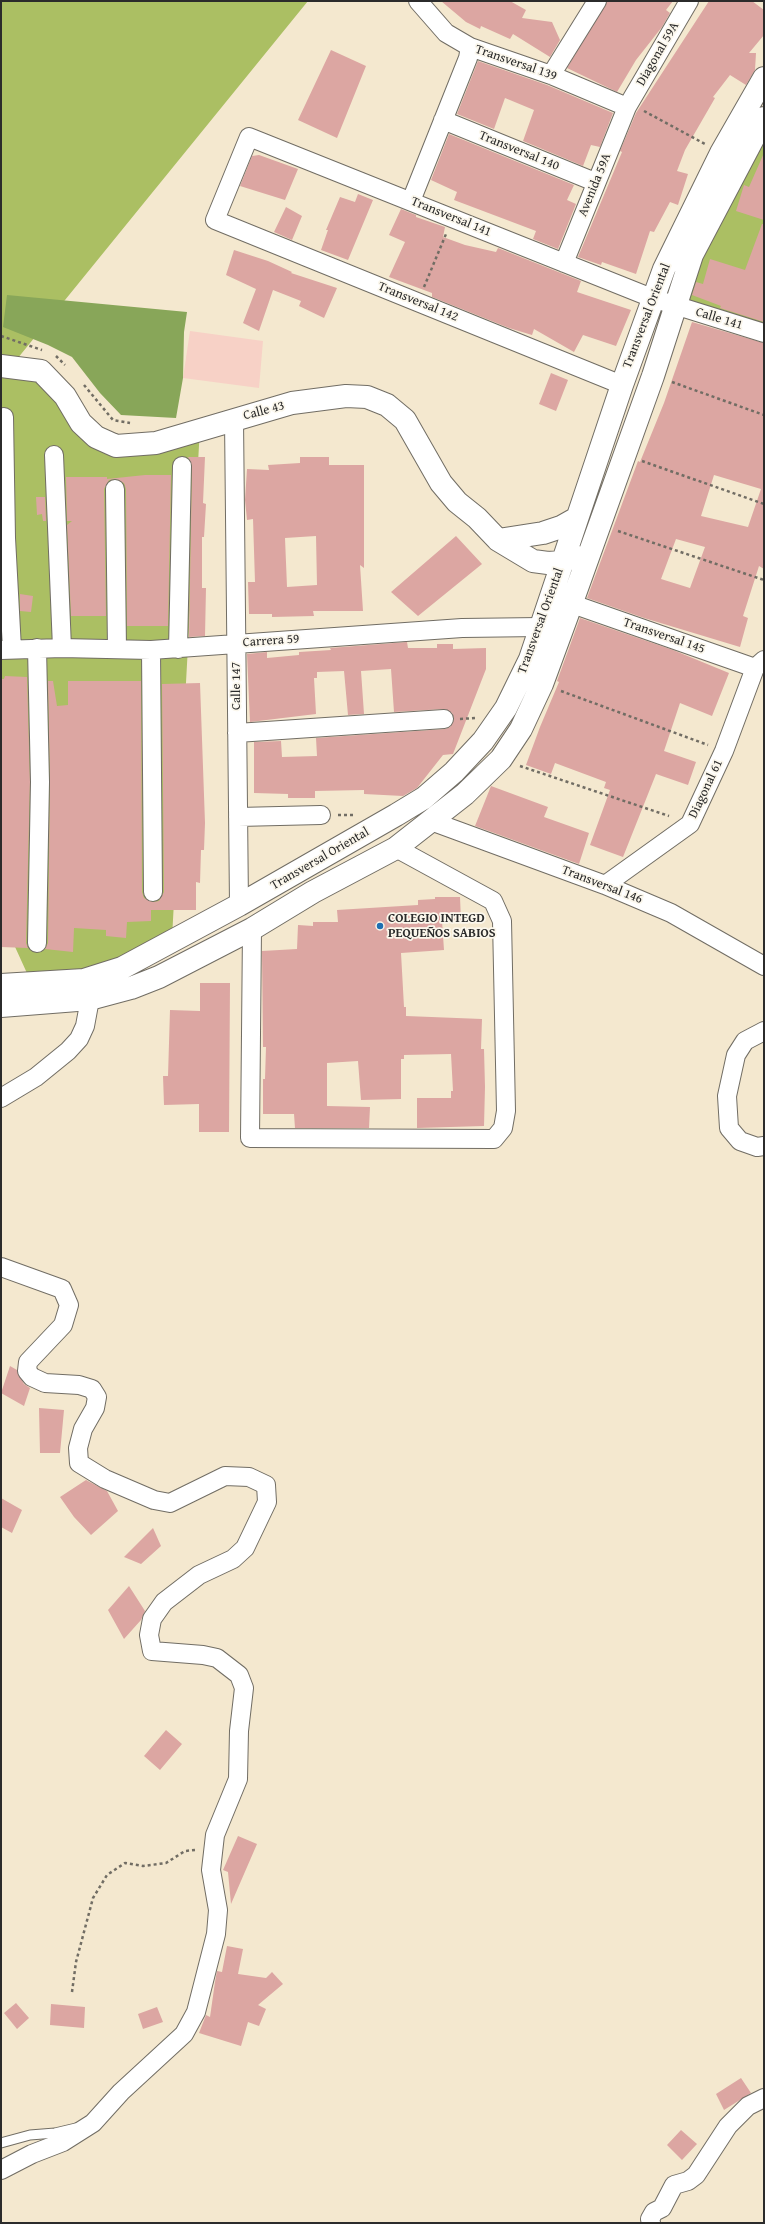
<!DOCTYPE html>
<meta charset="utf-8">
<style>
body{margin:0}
#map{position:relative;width:765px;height:2224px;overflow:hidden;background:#f4e8cf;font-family:"Gentium Book Plus",serif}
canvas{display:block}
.frame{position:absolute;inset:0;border:2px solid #2b2b2b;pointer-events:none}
</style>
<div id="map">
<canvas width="765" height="2224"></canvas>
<div class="frame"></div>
</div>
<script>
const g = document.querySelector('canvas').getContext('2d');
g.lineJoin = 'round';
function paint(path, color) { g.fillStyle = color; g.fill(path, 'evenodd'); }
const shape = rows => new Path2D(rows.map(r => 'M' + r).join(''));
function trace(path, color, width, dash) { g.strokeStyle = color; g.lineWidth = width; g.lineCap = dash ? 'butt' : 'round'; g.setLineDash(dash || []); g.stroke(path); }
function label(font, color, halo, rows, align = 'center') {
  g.font = font + ' "Gentium Book Plus",serif'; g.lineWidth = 3.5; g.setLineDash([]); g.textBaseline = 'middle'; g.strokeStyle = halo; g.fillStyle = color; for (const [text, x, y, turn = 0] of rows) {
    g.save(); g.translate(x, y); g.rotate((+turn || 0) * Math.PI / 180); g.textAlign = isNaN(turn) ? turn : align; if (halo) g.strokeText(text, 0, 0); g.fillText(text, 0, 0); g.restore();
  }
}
const built = shape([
 [190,331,263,341,259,388,183,378]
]);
const green = shape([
 [1,1,308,1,13,364,118,444,200,427,172,938,83,976,31,982,1,916],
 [764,134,764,336,679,304]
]);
const forest = shape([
 [7,295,187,312,184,332,183,378,176,418,121,415,100,393,72,357,48,345,3,327]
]);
const building = shape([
 [441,1,510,1,526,10,522,18,552,22,560,40,550,57,513,34,510,39,481,26,480,29,466,22],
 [607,1,673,1,666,10,670,13,662,27,636,60,617,92,567,68],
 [709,1,752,1,764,10,764,35,749,53,756,53,755,70,746,85,730,75,713,97,715,98,685,150,677,171,688,174,678,205,670,202,654,232,650,231,636,274,602,262,601,265,578,257,622,152,620,151,636,113],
 [331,50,366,66,337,138,298,120],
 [478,61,547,85,613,113,600,147,591,145,583,166,523,141,534,110,505,98,494,129,457,114],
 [449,134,574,185,567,200,576,204,558,249,533,239,536,231,454,200,457,192,431,180],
 [764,153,764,220,736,211,744,185,749,187],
 [259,155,298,169,285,200,240,186,252,156],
 [358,194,373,200,348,260,321,250,328,230,326,230,340,197,355,202],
 [286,207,302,216,292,240,274,232],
 [401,209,416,215,416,217,445,227,443,237,465,245,496,252,498,248,581,281,577,292,631,310,616,346,583,335,574,352,534,329,532,335,509,328,432,297,432,293,389,277,405,242,389,235],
 [762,224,764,224,764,322,720,308,721,306,692,295,696,282,703,284,710,259,745,270],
 [234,250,268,261,292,272,291,273,337,288,324,318,299,306,301,301,273,290,259,331,243,323,256,289,226,275],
 [692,322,764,343,764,569,759,566,743,616,748,618,740,647,644,618,587,598,638,461,640,462,664,403],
 [714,475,761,489,748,527,701,516],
 [676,539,705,547,690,588,661,579],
 [551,373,568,380,556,411,539,404],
 [188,457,205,457,203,503,206,504,204,537,202,537,202,588,206,588,205,636,189,637,192,466],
 [300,457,329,457,329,465,364,465,364,568,360,565,363,611,313,611,314,616,272,617,272,614,249,614,248,582,255,582,253,519,247,520,245,500,247,469,269,470,268,465,300,463],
 [316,536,317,585,287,587,285,538],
 [145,475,171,475,168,626,127,626,126,489,124,483,115,479,109,480,104,489,106,616,71,616,67,525,72,521,67,521,66,477,107,477,107,479],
 [36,497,45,497,46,521,43,521,42,514,37,515],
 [456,536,482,564,418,616,391,592],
 [20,594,33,596,31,612,20,611],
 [580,618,673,650,729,673,712,716,680,703,664,751,696,762,688,785,656,774,623,857,590,845,610,790,604,788,606,782,555,763,551,774,526,765,540,727,559,682,557,681],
 [407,642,408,648,437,648,437,644,453,644,453,649,486,648,486,669,453,754,443,755,417,788,403,796,364,794,364,790,315,791,315,798,288,798,288,794,254,793,254,742,281,741,282,757,317,756,316,738,445,729,450,727,454,719,452,713,444,709,394,712,391,669,361,671,364,714,348,715,344,671,317,672,317,678,314,678,316,714,250,722,247,654,267,652,267,658,299,655,299,652,331,650,330,648],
 [5,676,27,677,30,782,26,943,28,948,1,947,1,679,4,679],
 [48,681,53,681,57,706,68,705,68,681,141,681,142,892,144,898,153,902,159,901,164,892,162,684,200,683,205,823,204,850,201,850,200,883,196,882,196,910,151,910,151,921,127,922,126,938,106,936,106,930,74,928,73,952,45,949,48,943,50,782],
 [491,786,548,807,544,817,589,833,579,864,475,826],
 [435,897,460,897,461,921,442,921,444,950,401,953,404,1007,406,1007,406,1016,482,1019,481,1049,484,1049,485,1087,484,1126,417,1128,417,1098,451,1098,451,1091,453,1091,451,1054,404,1055,404,1059,401,1059,401,1099,361,1100,358,1061,327,1063,327,1106,370,1107,369,1128,295,1128,294,1114,263,1114,263,1079,265,1079,266,1047,263,1047,262,951,297,949,298,925,313,926,313,922,338,922,337,910,418,905,418,900,435,899],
 [200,983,230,983,229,1132,199,1132,199,1104,164,1105,163,1076,168,1076,170,1010,200,1011],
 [10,1366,17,1370,24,1384,30,1388,24,1406,1,1393],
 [39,1408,64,1410,60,1453,40,1453],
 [86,1480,107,1491,118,1511,91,1535,74,1517,60,1497],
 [1,1498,22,1510,12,1533,1,1527],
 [153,1528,161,1546,141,1564,124,1557],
 [129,1586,145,1611,141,1620,124,1639,108,1610],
 [166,1730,182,1744,160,1770,144,1756],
 [238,1836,257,1844,231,1904,228,1872,223,1870],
 [227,1946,243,1949,238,1974,266,1978,272,1972,283,1984,258,2005,266,2009,259,2026,248,2022,241,2046,199,2033,206,2015,210,2017,215,1982,217,1971,222,1972],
 [16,2003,29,2018,17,2029,4,2013],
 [51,2004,85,2007,84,2028,50,2025],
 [157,2007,163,2022,143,2029,138,2014],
 [741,2078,751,2093,724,2110,716,2094],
 [681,2130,697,2144,682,2160,667,2145]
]);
const path = shape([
 [644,111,705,144],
 [424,287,446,234],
 [1,336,42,350],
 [56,356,65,365],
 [672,382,764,415],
 [84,385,113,420,130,423],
 [642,461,764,504],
 [618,531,764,580],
 [561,691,708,745],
 [460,719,475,718],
 [520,766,669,816],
 [338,815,353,815],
 [72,1992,76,1962,93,1898,107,1875,125,1863,143,1866,166,1863,185,1851,195,1850]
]);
const lane = shape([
 [1,2143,30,2135,55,2133,76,2128]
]);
const street = shape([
 [418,1,446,33,470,47,551,75,627,107],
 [551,75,597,1],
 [443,120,595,182],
 [411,201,468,58,470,47],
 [564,263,627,107,689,1],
 [622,385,215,220,249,137,652,298,764,333],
 [4,417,6,538,12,649],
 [234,419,239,905],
 [54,455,62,648],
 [115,489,117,649],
 [558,599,755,668],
 [178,649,182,466],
 [1,650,62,648,151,650,462,628,540,627],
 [151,650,153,892],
 [237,733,444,719],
 [238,817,321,815],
 [431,821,605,885,671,913,764,966],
 [605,885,690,824,724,751,755,668,764,660],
 [252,929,250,1138,494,1139,503,1128,506,1111,502,921,493,901,396,848],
 [37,943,40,782,37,648],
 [764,1031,745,1041,736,1055,727,1096,729,1128,740,1141,757,1147,764,1146],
 [1,1098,36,1077,68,1051,79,1039,85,1026,90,999],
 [1,1267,62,1289,69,1305,63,1325,28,1362,27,1371,32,1377,45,1383,79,1385,92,1389,97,1397,95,1408,83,1429,78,1448,79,1463,105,1479,154,1500,170,1503,225,1476,249,1477,266,1485,267,1502,245,1548,233,1559,199,1575,164,1602,152,1619,149,1635,152,1651,203,1655,217,1658,239,1675,244,1688,239,1731,238,1779,215,1835,211,1870,218,1910,216,1934,196,2012,184,2034,121,2092,93,2123,63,2142,32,2154,1,2170],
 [651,2223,650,2219,654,2212,662,2208,674,2185,688,2181,696,2175,728,2126,748,2106,764,2098]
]);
const secondary = shape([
 [1,366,41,371,65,396,81,423,96,437,116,446,156,443,292,403,346,396,367,397,387,405,405,420,441,483,457,502,477,518,498,540,533,561,548,563,562,562,575,556],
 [498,540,543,533,561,527,577,518],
 [1,985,84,980,122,968,239,905,396,815,424,798,454,772,483,741,506,708,530,659,622,385,664,269,721,153,764,78],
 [1,1006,90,999,131,988,159,977,252,929,313,892,396,848,465,794,501,759,521,729,542,684,567,616,653,376,692,255,764,118]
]);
const markers = [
 [380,926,4,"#1f6fb2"]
];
const streetNames = [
 ["Diagonal 59A",658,54,-60],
 ["Transversal 139",516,63,19],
 ["Transversal 140",519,151,22],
 ["Avenida 59A",595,185,-68],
 ["Transversal 141",451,217,22],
 ["Transversal 142",418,302,22],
 ["Transversal Oriental",647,316,-69],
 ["Calle 141",719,319,17],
 ["Calle 43",264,411,-15],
 ["Transversal Oriental",541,621,-70],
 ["Transversal 145",664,636,19],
 ["Carrera 59",271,641,-4],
 ["Calle 147",237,686,-90],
 ["Diagonal 61",706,789,-65],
 ["Transversal Oriental",320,859,-30],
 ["Transversal 146",602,885,21]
];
const poiNames = [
 ["COLEGIO INTEGD",388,919],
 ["PEQUEÑOS SABIOS",388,934]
];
paint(built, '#f7d1c6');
paint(green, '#abbf63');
paint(forest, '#88a659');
paint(building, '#dca6a2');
trace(lane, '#716d64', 11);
trace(street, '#716d64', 20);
trace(secondary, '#716d64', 24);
trace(path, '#716d64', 2.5, [3, 3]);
trace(lane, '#fff', 9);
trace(street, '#fff', 18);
trace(secondary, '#fff', 22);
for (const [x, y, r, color] of markers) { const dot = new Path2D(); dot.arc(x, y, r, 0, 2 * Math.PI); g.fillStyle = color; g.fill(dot); trace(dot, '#fbf7ec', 1.5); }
label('13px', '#2b2b2b', '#fbf7ec', streetNames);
label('bold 13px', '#2b2b2b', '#fbf7ec', poiNames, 'left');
</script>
